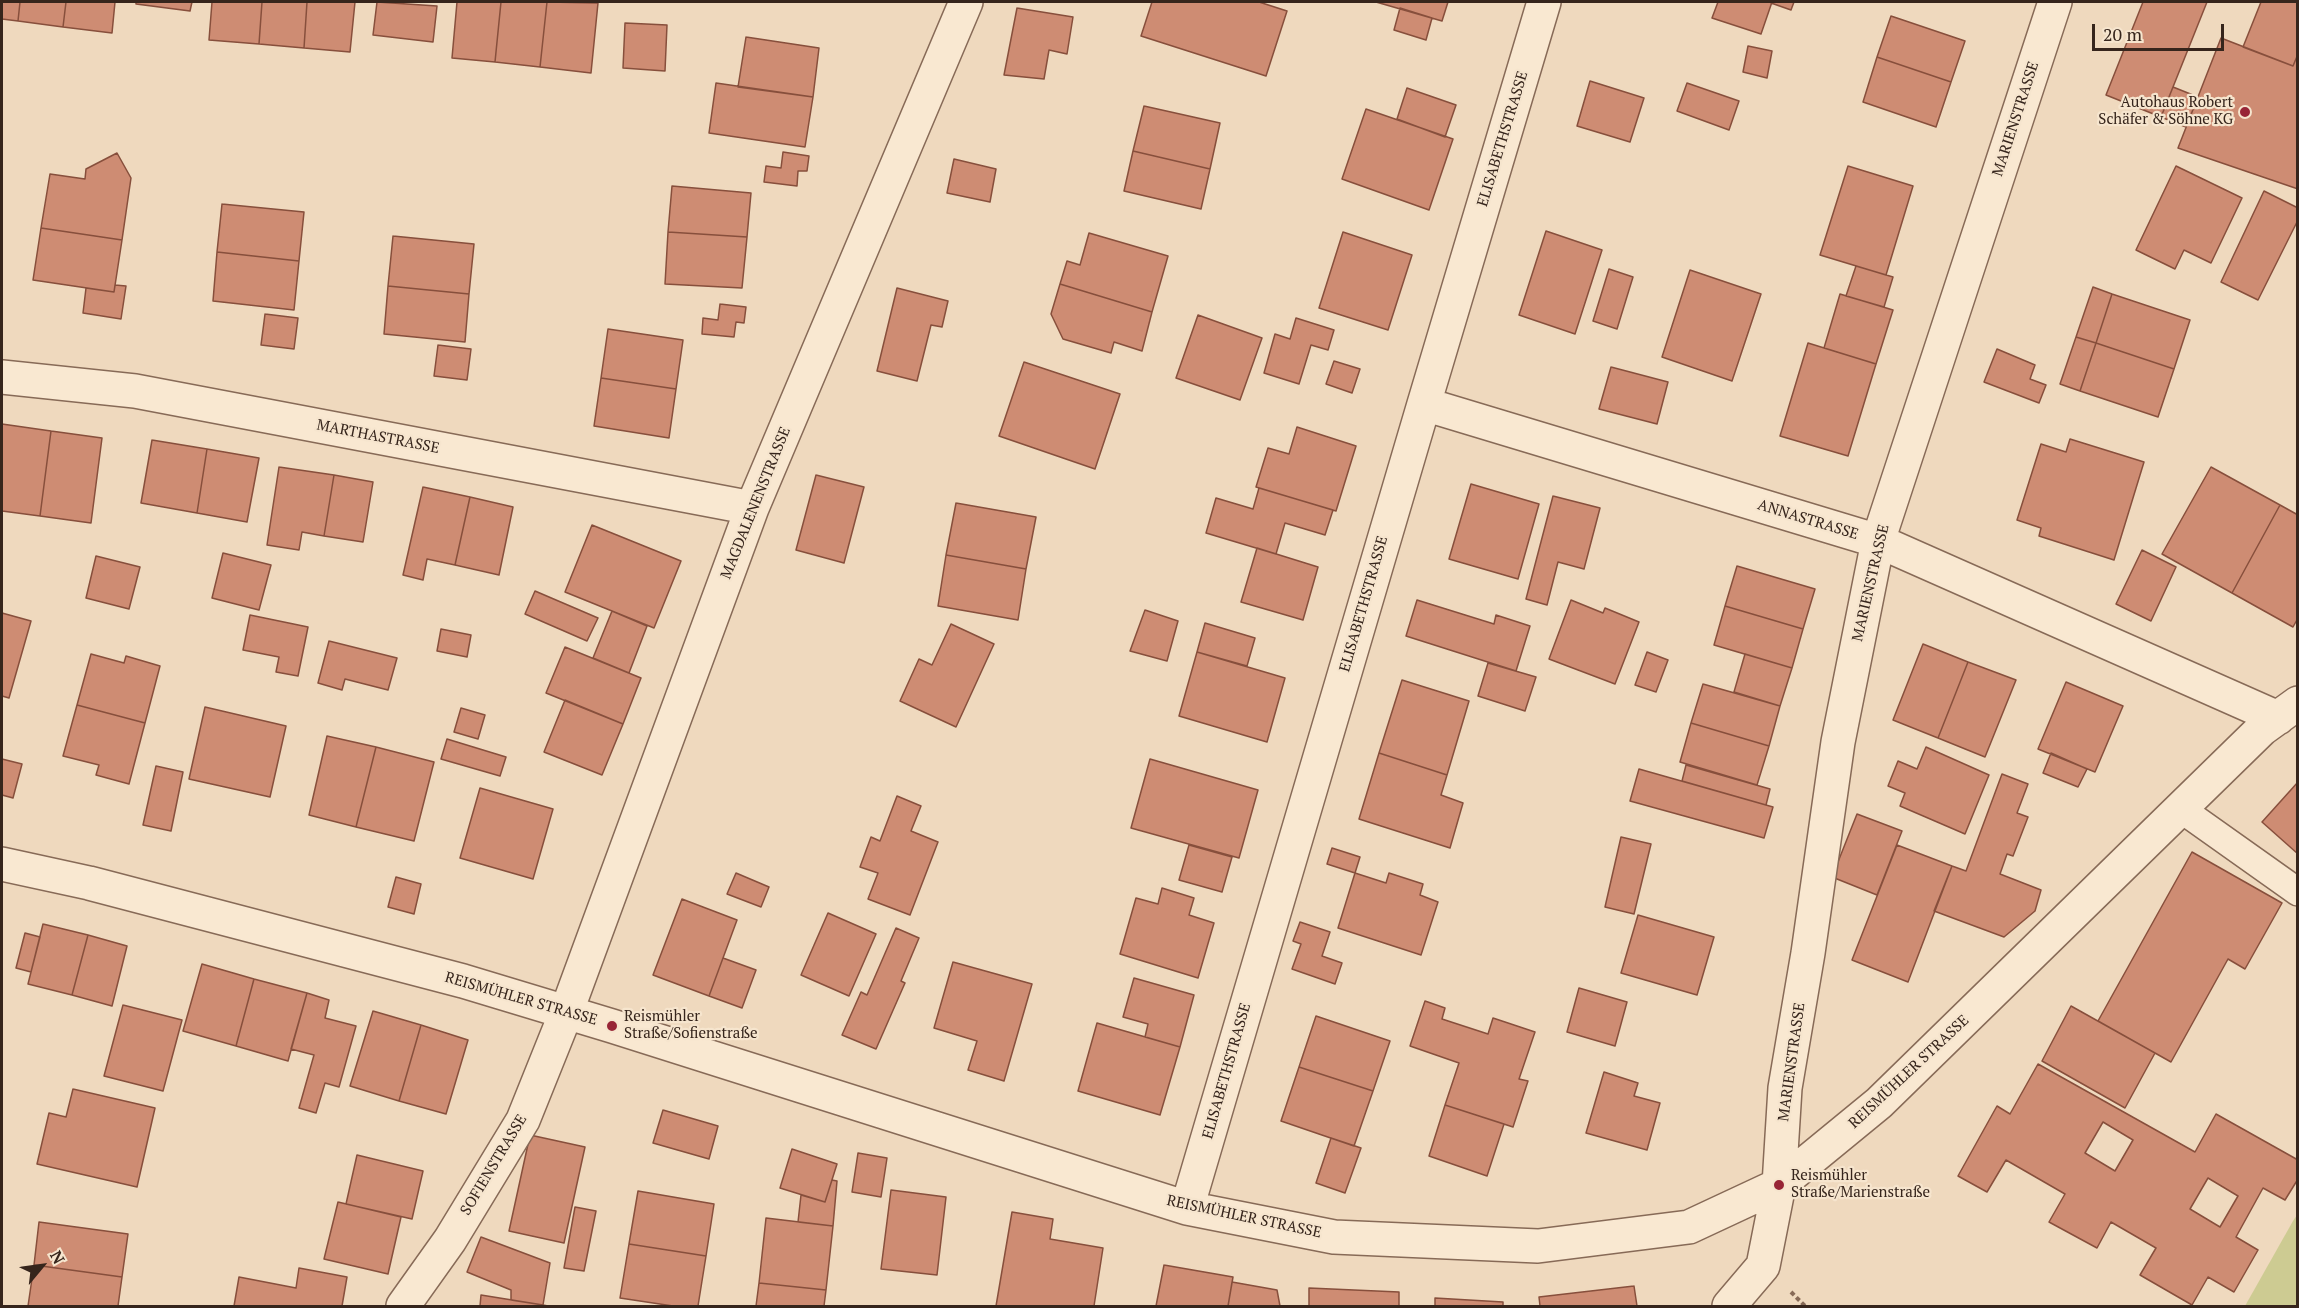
<!DOCTYPE html>
<meta charset="utf-8">
<style>
body{margin:0}
#map{position:relative;width:2299px;height:1308px;overflow:hidden;background:#efd9be;font-family:"PT Serif",serif}
canvas{display:block}
.frame{position:absolute;inset:0;border:3px solid #36251c;pointer-events:none}
.north{position:absolute;left:12px;top:1236px;width:60px;height:60px;-webkit-text-stroke:4px #f6e5ce;paint-order:stroke;rotate:61deg;font-size:16px;font-weight:700;line-height:24px;text-align:center;color:#36251c}
.north::after{content:'';display:block;margin:auto;width:21px;height:27px;background:#36251c;clip-path:polygon(50% 0,100% 100%,50% 72%,0 100%)}
.scale{position:absolute;left:2092px;top:24px;width:132px;height:27px;box-sizing:border-box;border:3px solid #36251c;border-top:0;padding-left:8px;font-size:18px;line-height:21px;white-space:nowrap;color:#36251c;-webkit-text-stroke:4px #f6e5ce;paint-order:stroke}
</style>
<div id="map">
<canvas width="2299" height="1308"></canvas>
<div class="frame"></div>
<div class="north">N</div>
<div class="scale">20 m</div>
</div>
<script>
const g = document.querySelector('canvas').getContext('2d');
g.lineJoin = 'round';
function paint(path, color) { g.fillStyle = color; g.fill(path, 'evenodd'); }
const shape = rows => new Path2D(rows.map(r => 'M' + r).join(''));
function trace(path, color, width, dash) { g.strokeStyle = color; g.lineWidth = width; g.lineCap = dash ? 'butt' : 'round'; g.setLineDash(dash || []); g.stroke(path); }
function label(font, color, halo, rows, align = 'center') {
  g.font = font + ' "PT Serif",serif'; g.lineWidth = 4.5; g.setLineDash([]); g.textBaseline = 'middle'; g.strokeStyle = halo; g.fillStyle = color; for (const [text, x, y, turn = 0] of rows) {
    g.save(); g.translate(x, y); g.rotate((+turn || 0) * Math.PI / 180); g.textAlign = isNaN(turn) ? turn : align; if (halo) g.strokeText(text, 0, 0); g.fillText(text, 0, 0); g.restore();
  }
}
const green = shape([
 [2297,1215,2297,1306,2245,1306,2293,1221]
]);
const building = shape([
 [2,2,20,2,18,21,2,19,2,2],
 [20,2,66,2,63,27,18,21,20,2],
 [66,2,115,2,112,33,63,27,66,2],
 [136,2,192,2,190,11,136,4,136,2],
 [212,2,262,2,259,44,209,40,212,2],
 [262,2,307,2,304,48,259,44,262,2],
 [307,2,355,2,350,52,304,48,307,2],
 [377,2,437,6,433,42,373,35,377,2],
 [457,2,501,2,495,62,452,58,457,2],
 [501,2,547,2,540,67,495,62,501,2],
 [547,2,598,3,591,73,540,67,547,2],
 [1152,2,1259,2,1287,11,1266,76,1141,36,1152,2],
 [1376,2,1448,2,1442,21,1376,2],
 [1718,2,1772,2,1761,34,1712,18,1718,2],
 [1772,2,1794,2,1791,10,1771,3,1772,2],
 [2143,2,2207,2,2161,117,2106,95,2143,2],
 [2261,2,2298,2,2298,54,2293,66,2243,47,2261,2],
 [1017,8,1073,17,1067,54,1049,50,1044,79,1004,75,1017,8],
 [1400,8,1432,18,1426,40,1394,30,1400,8],
 [1891,16,1965,41,1951,82,1877,57,1891,16],
 [625,23,667,25,665,71,623,68,625,23],
 [746,37,819,48,813,97,738,87,746,37],
 [2221,38,2293,66,2298,54,2298,189,2178,148,2221,38],
 [1748,46,1772,51,1767,78,1743,72,1748,46],
 [1877,57,1951,82,1936,127,1863,102,1877,57],
 [1590,81,1644,98,1630,142,1577,126,1590,81],
 [716,83,813,97,805,147,709,133,716,83],
 [1687,83,1739,101,1729,130,1677,111,1687,83],
 [2173,87,2198,97,2186,127,2161,117,2173,87],
 [1407,88,1456,105,1445,137,1397,119,1407,88],
 [1144,106,1220,123,1210,169,1133,151,1144,106],
 [1366,109,1453,139,1429,210,1342,179,1366,109],
 [1133,151,1210,169,1201,209,1124,191,1133,151],
 [783,152,809,156,807,171,798,171,797,186,764,182,766,166,781,168,783,152],
 [117,153,131,178,122,240,41,228,50,174,85,179,86,169,117,153],
 [954,159,996,169,990,202,947,193,954,159],
 [1848,166,1913,186,1886,275,1820,255,1848,166],
 [2176,166,2242,198,2211,263,2184,250,2175,269,2136,250,2176,166],
 [672,186,751,193,747,237,668,232,672,186],
 [2264,191,2298,208,2298,220,2258,300,2221,282,2264,191],
 [222,204,304,212,299,261,217,252,222,204],
 [41,228,122,240,114,292,33,280,41,228],
 [1546,231,1602,250,1575,334,1519,315,1546,231],
 [668,232,747,237,742,288,665,284,668,232],
 [1343,232,1412,255,1388,330,1319,308,1343,232],
 [1089,233,1168,256,1152,312,1060,284,1067,261,1080,265,1089,233],
 [393,236,474,244,469,294,388,286,393,236],
 [217,252,299,261,294,310,213,301,217,252],
 [1856,266,1893,277,1884,307,1846,296,1856,266],
 [1609,269,1633,277,1617,329,1593,321,1609,269],
 [1690,270,1761,294,1732,381,1662,357,1690,270],
 [1060,284,1152,312,1142,351,1114,342,1111,353,1063,339,1051,314,1060,284],
 [115,285,126,286,121,319,83,313,86,288,114,292,115,285],
 [388,286,469,294,465,342,384,334,388,286],
 [2093,287,2112,294,2096,343,2076,337,2093,287],
 [897,288,948,301,942,327,931,325,917,381,877,371,897,288],
 [1840,294,1893,310,1876,364,1824,348,1840,294],
 [2112,294,2190,320,2174,369,2096,343,2112,294],
 [720,304,746,307,744,323,736,322,734,337,702,334,703,318,718,320,720,304],
 [265,314,298,318,294,349,261,345,265,314],
 [1198,315,1262,338,1240,400,1176,378,1198,315],
 [1296,318,1334,330,1328,350,1311,345,1299,384,1264,373,1275,334,1290,339,1296,318],
 [608,329,683,340,676,389,601,378,608,329],
 [2076,337,2096,343,2080,391,2060,384,2076,337],
 [1808,343,1876,364,1848,456,1780,436,1808,343],
 [2096,343,2174,369,2158,417,2080,391,2096,343],
 [438,345,471,349,467,380,434,376,438,345],
 [1997,349,2035,365,2030,379,2046,385,2039,403,1984,382,1997,349],
 [1334,361,1360,369,1352,393,1326,384,1334,361],
 [1024,362,1120,394,1095,469,999,436,1024,362],
 [1611,367,1668,382,1657,424,1599,409,1611,367],
 [601,378,676,389,669,438,594,426,601,378],
 [2,424,51,431,40,516,2,511,2,424],
 [1297,427,1356,446,1336,511,1256,487,1268,448,1289,454,1297,427],
 [51,431,102,438,91,523,40,516,51,431],
 [2070,439,2144,462,2114,560,2039,536,2041,528,2017,520,2041,444,2066,452,2070,439],
 [152,440,207,449,197,513,141,503,152,440],
 [207,449,259,458,247,522,197,513,207,449],
 [279,467,334,475,324,536,302,532,299,550,267,545,279,467],
 [2211,467,2280,505,2232,593,2162,554,2211,467],
 [334,475,373,482,363,542,324,536,334,475],
 [816,475,864,487,844,563,796,550,816,475],
 [1471,484,1539,504,1518,579,1449,559,1471,484],
 [423,487,470,497,455,565,427,559,423,580,403,575,423,487],
 [1259,488,1333,510,1325,535,1285,523,1276,554,1206,533,1216,498,1253,509,1259,488],
 [1553,496,1600,508,1584,569,1558,562,1547,605,1526,599,1553,496],
 [470,497,513,507,499,575,455,565,470,497],
 [956,503,1036,517,1026,569,946,555,956,503],
 [2280,505,2298,515,2298,618,2293,627,2232,593,2280,505],
 [592,525,681,561,654,628,565,592,592,525],
 [1257,548,1318,567,1303,620,1241,602,1257,548],
 [2142,550,2176,567,2151,621,2116,604,2142,550],
 [223,553,271,565,259,610,212,598,223,553],
 [946,555,1026,569,1018,620,938,606,946,555],
 [96,556,140,567,129,609,86,598,96,556],
 [1737,566,1815,589,1803,629,1725,606,1737,566],
 [535,591,598,618,587,641,525,614,535,591],
 [1417,600,1494,624,1496,615,1530,626,1516,671,1406,636,1417,600],
 [1571,600,1603,613,1605,608,1639,622,1615,684,1549,659,1571,600],
 [1725,606,1803,629,1792,668,1714,645,1725,606],
 [1145,610,1178,621,1167,661,1130,651,1145,610],
 [612,611,647,626,629,673,593,658,612,611],
 [2,613,31,621,9,698,2,696,2,613],
 [250,615,308,627,298,676,276,672,279,657,243,650,250,615],
 [1205,623,1255,638,1247,666,1197,652,1205,623],
 [951,624,994,644,956,727,900,701,919,659,932,665,951,624],
 [441,629,471,635,467,657,437,651,441,629],
 [329,641,397,658,388,690,345,679,342,690,318,683,329,641],
 [1923,644,1968,662,1938,738,1893,720,1923,644],
 [565,647,641,678,623,724,546,693,565,647],
 [1197,652,1285,678,1267,742,1179,716,1197,652],
 [1647,652,1668,660,1656,692,1635,685,1647,652],
 [91,654,124,663,126,656,160,666,145,723,77,705,91,654],
 [1745,654,1792,668,1780,706,1734,692,1745,654],
 [1968,662,2016,680,1985,757,1938,738,1968,662],
 [1488,663,1536,677,1525,711,1478,696,1488,663],
 [1402,680,1469,701,1447,775,1379,753,1402,680],
 [2066,682,2123,706,2095,772,2038,749,2066,682],
 [1703,684,1780,706,1769,746,1691,723,1703,684],
 [565,700,623,724,602,775,544,752,565,700],
 [77,705,145,723,129,784,96,775,99,765,63,756,77,705],
 [205,707,286,726,270,797,189,779,205,707],
 [461,708,485,715,478,739,454,732,461,708],
 [1691,723,1769,746,1757,785,1680,762,1691,723],
 [327,736,376,747,356,827,309,815,327,736],
 [447,739,506,757,500,776,441,759,447,739],
 [376,747,434,762,414,841,356,827,376,747],
 [1926,747,1989,775,1965,834,1900,806,1905,793,1888,786,1898,761,1917,769,1926,747],
 [1379,753,1447,775,1441,795,1463,803,1450,848,1359,819,1379,753],
 [2051,753,2087,769,2078,787,2043,773,2051,753],
 [2,759,22,764,13,798,2,795,2,759],
 [1150,759,1258,790,1239,858,1131,828,1150,759],
 [1686,765,1770,789,1766,805,1682,781,1686,765],
 [156,766,183,772,171,831,143,825,156,766],
 [1639,769,1773,807,1764,838,1630,801,1639,769],
 [2002,774,2028,784,2017,813,2028,817,2013,856,2007,854,2000,874,2041,890,2035,911,2004,937,1934,911,1952,866,1966,871,2002,774],
 [2298,782,2298,854,2262,822,2298,782],
 [480,788,553,809,533,879,460,858,480,788],
 [897,796,921,806,911,831,938,842,910,915,868,899,878,873,860,867,871,837,880,841,897,796],
 [1857,814,1902,831,1877,895,1832,877,1857,814],
 [1621,837,1651,844,1634,914,1605,907,1621,837],
 [1189,845,1232,857,1222,892,1179,880,1189,845],
 [1897,845,1952,866,1908,982,1852,960,1897,845],
 [1332,848,1360,857,1355,873,1327,864,1332,848],
 [2192,852,2282,903,2245,969,2228,959,2171,1062,2098,1021,2192,852],
 [736,873,769,887,761,907,727,894,736,873],
 [1355,873,1386,883,1389,873,1423,884,1420,895,1438,902,1421,955,1338,928,1355,873],
 [396,877,421,884,414,914,388,907,396,877],
 [1162,888,1194,898,1189,915,1214,923,1198,978,1120,954,1136,898,1158,904,1162,888],
 [682,899,737,920,709,996,653,975,682,899],
 [828,913,876,934,849,996,801,975,828,913],
 [1638,915,1714,937,1697,995,1621,973,1638,915],
 [1300,922,1330,932,1322,956,1342,963,1335,984,1292,969,1301,944,1293,941,1300,922],
 [43,924,88,935,72,995,28,984,43,924],
 [896,928,919,938,901,981,905,983,876,1049,842,1035,861,992,867,995,896,928],
 [25,933,40,937,31,972,16,968,25,933],
 [88,935,127,946,112,1006,72,995,88,935],
 [723,958,756,970,742,1008,709,996,723,958],
 [953,962,1032,984,1004,1081,968,1070,977,1041,934,1028,953,962],
 [202,964,254,979,236,1046,183,1031,202,964],
 [1134,978,1194,995,1180,1047,1145,1037,1148,1024,1123,1017,1134,978],
 [254,979,307,993,288,1061,236,1046,254,979],
 [1579,988,1627,1002,1615,1046,1567,1032,1579,988],
 [307,993,329,1000,325,1018,356,1026,339,1087,325,1083,316,1113,299,1108,314,1055,291,1049,307,993],
 [1425,1001,1445,1008,1442,1019,1488,1034,1493,1018,1535,1032,1519,1079,1528,1081,1513,1127,1445,1105,1459,1063,1410,1046,1425,1001],
 [123,1005,182,1020,163,1091,104,1076,123,1005],
 [2071,1006,2155,1053,2125,1108,2042,1061,2071,1006],
 [373,1011,421,1025,399,1101,350,1086,373,1011],
 [1316,1016,1390,1041,1373,1091,1299,1067,1316,1016],
 [1097,1023,1180,1047,1160,1115,1078,1091,1097,1023],
 [421,1025,468,1040,446,1114,399,1101,421,1025],
 [2038,1064,2195,1152,2216,1114,2298,1160,2298,1179,2285,1200,2263,1188,2236,1237,2258,1250,2234,1292,2208,1277,2192,1305,2140,1275,2156,1248,2111,1222,2097,1248,2049,1222,2065,1194,2006,1160,1987,1192,1958,1176,1997,1106,2010,1114,2038,1064],
 [2103,1122,2133,1140,2115,1171,2085,1153,2103,1122],
 [2208,1178,2238,1196,2220,1227,2190,1209,2208,1178],
 [1299,1067,1373,1091,1354,1146,1281,1121,1299,1067],
 [1604,1072,1638,1083,1634,1096,1660,1103,1647,1150,1586,1133,1604,1072],
 [73,1089,155,1108,137,1187,37,1164,49,1113,66,1117,73,1089],
 [1445,1105,1504,1124,1487,1176,1429,1156,1445,1105],
 [663,1110,718,1126,709,1159,653,1143,663,1110],
 [530,1135,585,1147,564,1243,509,1231,530,1135],
 [1331,1138,1361,1148,1345,1193,1316,1183,1331,1138],
 [792,1149,837,1164,825,1202,780,1188,792,1149],
 [858,1153,887,1158,881,1197,852,1192,858,1153],
 [357,1155,423,1171,412,1219,346,1204,357,1155],
 [832,1180,837,1181,833,1226,798,1222,801,1195,825,1202,832,1180],
 [891,1190,946,1197,937,1275,881,1269,891,1190],
 [638,1191,714,1204,706,1256,629,1244,638,1191],
 [338,1202,401,1217,388,1274,324,1259,338,1202],
 [575,1207,596,1211,584,1271,564,1268,575,1207],
 [1012,1212,1053,1219,1050,1239,1103,1248,1094,1306,996,1306,1012,1212],
 [766,1218,833,1226,826,1290,759,1283,766,1218],
 [39,1222,128,1234,122,1277,34,1265,39,1222],
 [481,1237,550,1263,543,1305,511,1300,511,1290,467,1272,481,1237],
 [629,1244,706,1256,698,1306,673,1306,620,1298,629,1244],
 [34,1265,122,1277,118,1306,28,1306,34,1265],
 [1164,1265,1233,1277,1228,1306,1156,1306,1164,1265],
 [299,1268,347,1277,342,1306,234,1306,239,1277,296,1288,299,1268],
 [1232,1282,1277,1290,1280,1306,1228,1306,1232,1282],
 [759,1283,826,1290,824,1306,756,1306,759,1283],
 [1634,1286,1637,1306,1540,1306,1539,1297,1634,1286],
 [1309,1288,1399,1292,1399,1306,1309,1306,1309,1288],
 [481,1295,543,1305,548,1306,480,1306,481,1295],
 [1435,1298,1503,1302,1503,1306,1435,1306,1435,1298]
]);
const path = shape([
 [1791,1292,1805,1306]
]);
const lane = shape([
 [2181,809,2298,892]
]);
const street = shape([
 [2,377,135,391,752,508],
 [1424,404,1878,541,2278,718],
 [2,864,89,883,463,981,612,1026,1187,1208,1334,1237,1538,1246,1689,1227,1779,1185,1879,1103,2262,729,2298,703],
 [1187,1208,1424,404,1544,2],
 [403,1306,450,1240,523,1120,566,1013,752,508,966,2],
 [1729,1306,1763,1266,1779,1185,1785,1088,1808,953,1838,742,1878,541,2055,2]
]);
const markers = [
 [2245,112,6,"#982536"],
 [612,1026,6,"#982536"],
 [1779,1185,6,"#982536"]
];
const poiNames = [
 ["Autohaus Robert",2233,103,"right"],
 ["Schäfer & Söhne KG",2233,120,"right"],
 ["Reismühler",624,1017],
 ["Straße/Sofienstraße",624,1034],
 ["Reismühler",1791,1176],
 ["Straße/Marienstraße",1791,1193]
];
const streetNames = [
 ["MARIENSTRASSE",2016,119,-72],
 ["ELISABETHSTRASSE",1503,139,-73],
 ["MARTHASTRASSE",378,437,11],
 ["MAGDALENENSTRASSE",756,503,-68],
 ["ANNASTRASSE",1808,520,17],
 ["MARIENSTRASSE",1871,583,-77],
 ["ELISABETHSTRASSE",1364,604,-74],
 ["REISMÜHLER STRASSE",521,999,16],
 ["MARIENSTRASSE",1792,1062,-82],
 ["ELISABETHSTRASSE",1227,1071,-74],
 ["REISMÜHLER STRASSE",1909,1072,-43],
 ["SOFIENSTRASSE",494,1165,-59],
 ["REISMÜHLER STRASSE",1244,1217,12]
];
paint(green, '#cdcb92');
paint(building, '#ce8c73');
trace(building, '#874f3c', 1.5);
trace(lane, '#876a57', 30);
trace(street, '#876a57', 36);
trace(path, '#876a57', 4, [4.5, 3]);
trace(lane, '#f9e8d1', 27);
trace(street, '#f9e8d1', 33);
for (const [x, y, r, color] of markers) { const dot = new Path2D(); dot.arc(x, y, r, 0, 2 * Math.PI); g.fillStyle = color; g.fill(dot); trace(dot, '#f6e5ce', 2); }
label('15px', '#36251c', '#f6e5ce', poiNames, 'left');
label('15px', '#36251c', '#f6e5ce', streetNames);
</script>
